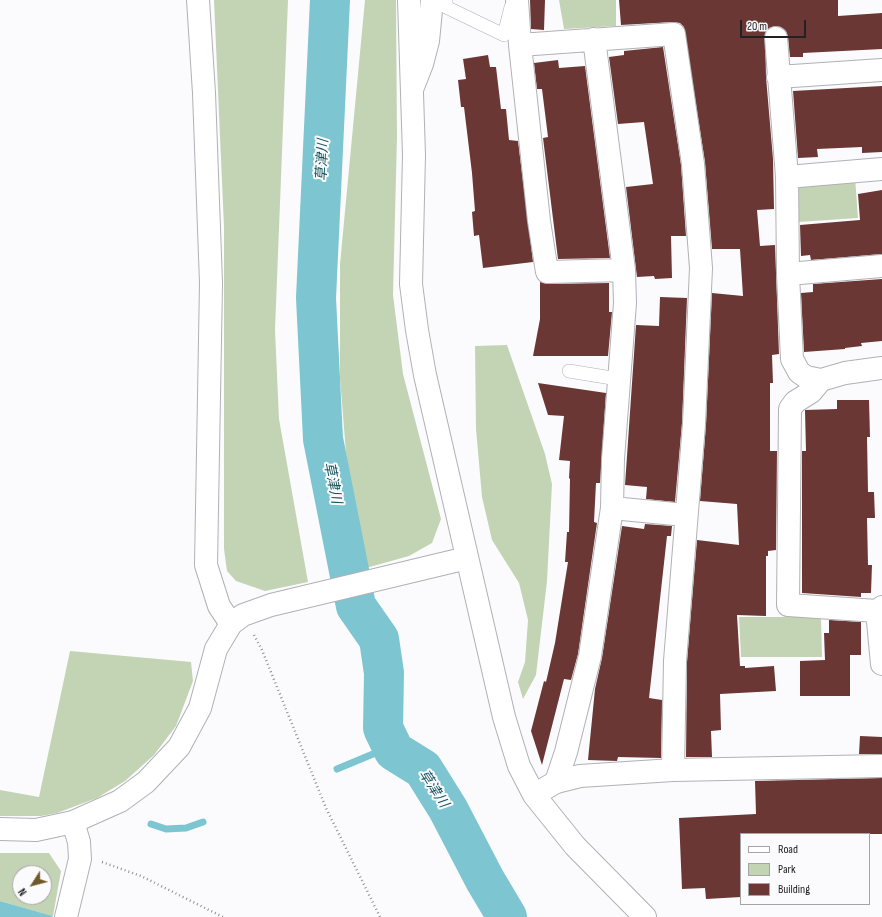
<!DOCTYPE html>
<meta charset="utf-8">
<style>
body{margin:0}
#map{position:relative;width:882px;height:917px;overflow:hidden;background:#fbfbfe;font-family:"Sofia Sans Condensed",sans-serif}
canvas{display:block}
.legend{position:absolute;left:740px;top:833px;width:130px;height:72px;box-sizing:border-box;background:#fbfbfe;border:1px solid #a4a4a6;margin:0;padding:5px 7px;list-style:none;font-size:12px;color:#222123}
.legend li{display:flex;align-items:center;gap:8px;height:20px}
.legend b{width:20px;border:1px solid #a4a4a6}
.north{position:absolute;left:12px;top:865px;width:40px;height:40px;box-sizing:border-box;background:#fbfbfe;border:1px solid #a4a4a6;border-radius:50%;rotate:234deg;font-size:11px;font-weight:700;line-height:16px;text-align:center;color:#222123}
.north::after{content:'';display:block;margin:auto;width:14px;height:18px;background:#705829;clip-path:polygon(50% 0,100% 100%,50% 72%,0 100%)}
.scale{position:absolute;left:740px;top:20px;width:66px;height:18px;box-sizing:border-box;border:2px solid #222123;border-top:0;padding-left:5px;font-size:12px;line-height:14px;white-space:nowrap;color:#222123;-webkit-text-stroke:3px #fbfbfe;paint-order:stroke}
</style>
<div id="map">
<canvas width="882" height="917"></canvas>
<ul class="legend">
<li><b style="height:5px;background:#fff"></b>Road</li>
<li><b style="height:11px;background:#c3d4b5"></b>Park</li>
<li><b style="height:11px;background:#6a3735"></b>Building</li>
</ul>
<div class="north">N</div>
<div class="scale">20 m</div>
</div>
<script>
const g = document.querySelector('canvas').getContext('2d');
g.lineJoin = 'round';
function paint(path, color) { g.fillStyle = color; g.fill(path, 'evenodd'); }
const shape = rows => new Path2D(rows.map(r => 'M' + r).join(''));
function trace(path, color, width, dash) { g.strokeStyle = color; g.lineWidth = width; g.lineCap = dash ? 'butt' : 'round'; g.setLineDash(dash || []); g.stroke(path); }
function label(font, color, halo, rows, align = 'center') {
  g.font = font + ' "Sofia Sans Condensed","Noto Sans JP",sans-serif'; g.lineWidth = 4; g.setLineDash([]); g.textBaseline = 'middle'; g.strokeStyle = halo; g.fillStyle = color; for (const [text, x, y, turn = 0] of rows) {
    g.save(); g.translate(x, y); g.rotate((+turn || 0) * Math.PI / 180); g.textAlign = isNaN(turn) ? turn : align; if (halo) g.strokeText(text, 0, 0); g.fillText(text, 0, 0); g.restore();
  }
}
const green = shape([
 [214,0,288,0,275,330,279,419,308,582,265,591,236,581,227,571,224,549,224,227],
 [365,0,396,0,397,137,393,295,403,374,441,519,432,543,409,556,366,568,358,533,346,453,340,378,340,264],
 [559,0,616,0,616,26,564,29],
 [855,177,858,218,798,222,795,189,803,181],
 [507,345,545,454,552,484,547,581,536,675,523,699,518,682,525,662,528,620,519,583,492,540,482,497,476,429,475,346],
 [739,617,821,617,822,657,741,657],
 [70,651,191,662,193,681,176,726,154,755,125,781,97,798,57,813,41,816,0,816,0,790,39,797],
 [0,853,49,853,61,871,53,916,0,901],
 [20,873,44,873,44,897,20,897]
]);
const water = shape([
 [0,901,53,916,52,917,0,917]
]);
const stream = shape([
 [337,769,385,749,394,751],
 [151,824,166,829,186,828,203,822]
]);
const river = shape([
 [330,0,316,298,323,439,356,606,379,639,384,673,383,728,394,751,423,769,448,809,485,880,507,917]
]);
const building = shape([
 [530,0,545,0,544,30,531,29],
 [619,0,838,0,838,16,882,13,882,49,803,53,803,57,790,57,788,37,786,31,781,27,775,26,769,28,765,33,766,77,773,159,774,209,757,210,760,246,775,245,779,354,772,355,773,383,770,383,770,451,777,451,776,550,768,551,768,556,766,556,766,616,737,615,740,666,745,666,745,668,774,666,776,691,720,694,721,730,711,731,712,757,686,757,687,662,697,540,739,545,737,504,700,501,706,425,712,293,743,296,740,249,712,249,705,162,684,27,680,23,673,22,621,25],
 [663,47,681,165,686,236,671,236,672,278,655,279,654,276,637,277,626,187,653,184,644,122,618,124,609,57,624,55,624,51],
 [488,55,490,67,496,67,501,109,506,109,509,140,518,141,533,262,483,268,479,235,474,236,472,212,475,211,472,173,464,107,461,107,458,80,466,79,463,59],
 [558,60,559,68,585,66,610,258,558,259,543,138,548,137,542,89,537,89,534,63],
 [882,86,882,152,862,153,862,147,817,149,818,157,798,158,793,91],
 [882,190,882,254,811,260,810,255,801,256,800,225,860,220,858,194],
 [882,279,882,341,861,343,862,346,845,348,845,349,804,352,801,293,813,292,813,284],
 [540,282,547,284,609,283,609,312,612,312,608,356,533,356,540,319],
 [660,297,687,298,682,423,675,502,646,499,647,487,625,485,636,325,659,326],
 [538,383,606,393,600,483,596,483,594,522,597,523,578,654,571,680,564,679,542,765,531,731,544,681,546,682,555,643,568,562,565,562,567,532,569,532,570,479,569,478,570,461,559,460,564,416,548,415],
 [837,400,869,400,870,437,867,437,868,492,874,492,875,518,867,518,868,565,872,565,871,593,861,593,861,597,802,593,802,451,806,451,805,410,837,409],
 [645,524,672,526,671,536,667,536,649,698,662,700,661,758,618,757,617,761,588,760,595,689,602,658,622,526,644,529],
 [829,620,861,622,861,655,850,655,850,696,800,696,800,661,825,660,824,633,829,633],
 [860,736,882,737,882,754,859,754],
 [882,778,882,834,741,834,741,897,706,899,705,888,682,889,679,818,756,814,755,781]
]);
const path = shape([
 [254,635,262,650,326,808,380,917],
 [102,862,141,876,223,917]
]);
const service = shape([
 [446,0,446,7,504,35,511,7],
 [569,371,618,379]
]);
const minor = shape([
 [198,0,204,93,211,283,206,565,219,606,231,624],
 [517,0,520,45,539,221,547,272,624,270,625,303,613,459,612,508,590,656,566,752,556,782],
 [776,38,787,177,788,274,792,359,799,372,806,377,821,380,811,392,795,402,790,409,788,605,877,611,882,607],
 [594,39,624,270],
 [520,45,674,34,693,164,701,268,694,424,675,661,673,770],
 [778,77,882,70],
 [413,87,422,64,428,41,432,0],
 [787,177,882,169],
 [788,274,882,266],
 [821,380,845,373,882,368],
 [612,508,685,515],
 [877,611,882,664],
 [556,782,580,776,673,770,882,766],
 [66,917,80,859,79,842,73,822]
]);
const tertiary = shape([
 [409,0,414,155,411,284,417,330,425,375,504,717,519,766,534,795],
 [556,782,534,795,575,846,645,917],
 [0,829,36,830,73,822,120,801,146,782,179,747,200,708,216,649,231,624,243,615,271,605,467,558]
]);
const waterNames = [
 ["草津川",323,160,-87],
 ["草津川",332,483,79],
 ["草津川",433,789,57]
];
paint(green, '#c3d4b5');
paint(water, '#7dc6d1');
trace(stream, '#7dc6d1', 7);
trace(river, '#7dc6d1', 40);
paint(building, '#6a3735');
trace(service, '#b1b0b5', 14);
trace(minor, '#b1b0b5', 24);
trace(tertiary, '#b1b0b5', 24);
trace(path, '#919093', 2.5, [1, 3]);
trace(service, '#fff', 13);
trace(minor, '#fff', 22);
trace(tertiary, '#fff', 22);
label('italic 14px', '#15545d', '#fbfbfe', waterNames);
</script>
